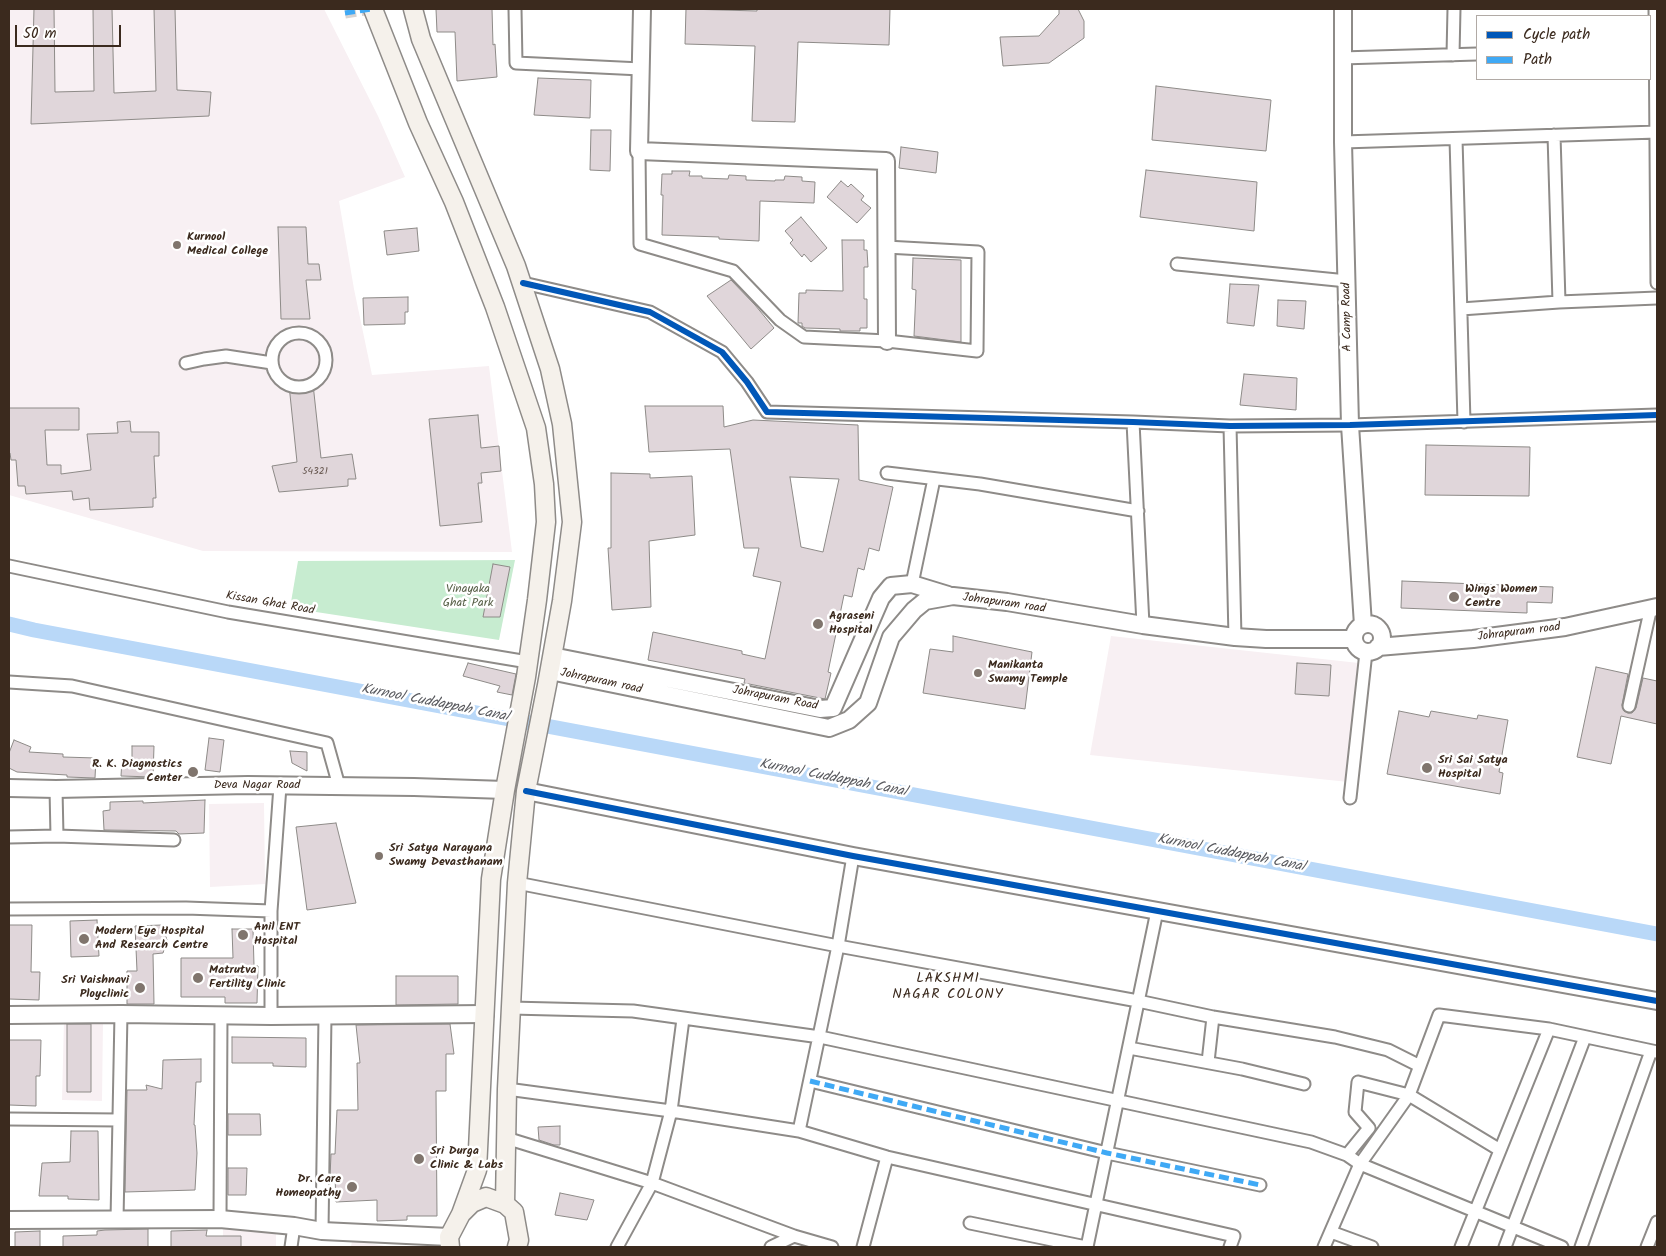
<!DOCTYPE html>
<style>
body{margin:0}
#map{position:relative;width:1666px;height:1256px;overflow:hidden;background:#fff;font-family:Kalam,sans-serif}
canvas{display:block}
.frame{position:absolute;inset:0;border:10px solid #3b2a1e;pointer-events:none}
.legend{position:absolute;left:1476px;top:15px;width:175px;height:65px;box-sizing:border-box;background:#fff;border:1px solid #b1aaa5;margin:0;padding:6px 9px;list-style:none;font-size:15px;color:#3b2a1e}
.legend li{display:flex;align-items:center;gap:10px;height:25px}
.legend b{width:25px;border:1px solid #b1aaa5}
.scale{position:absolute;left:15px;top:25px;width:106px;height:22px;box-sizing:border-box;border:2px solid #3b2a1e;border-top:0;padding-left:6px;font-size:15px;line-height:18px;white-space:nowrap;color:#3b2a1e;-webkit-text-stroke:4px #fff;paint-order:stroke}
</style>
<div id="map">
<canvas width="1666" height="1256"></canvas>
<div class="frame"></div>
<ul class="legend">
<li><b style="height:6px;background:#0057b8"></b>Cycle path</li>
<li><b style="height:6px;background:#3fa9f5"></b>Path</li>
</ul>
<div class="scale">50 m</div>
</div>
<script>
const g = document.querySelector('canvas').getContext('2d');
g.lineJoin = 'round';
function paint(path, color) { g.fillStyle = color; g.fill(path, 'evenodd'); }
const shape = rows => new Path2D(rows.map(r => 'M' + r).join(''));
function trace(path, color, width, dash) { g.strokeStyle = color; g.lineWidth = width; g.lineCap = dash ? 'butt' : 'round'; g.setLineDash(dash || []); g.stroke(path); }
function label(font, color, halo, rows, align = 'center') {
  g.font = font + ' Kalam,sans-serif'; g.lineWidth = 5; g.setLineDash([]); g.textBaseline = 'middle'; g.strokeStyle = halo; g.fillStyle = color; for (const [text, x, y, turn = 0] of rows) {
    g.save(); g.translate(x, y); g.rotate((+turn || 0) * Math.PI / 180); g.textAlign = isNaN(turn) ? turn : align; if (halo) g.strokeText(text, 0, 0); g.fillText(text, 0, 0); g.restore();
  }
}
const built = shape([
 [9,9,324,9,378,116,405,177,339,201,354,289,372,375,489,366,512,552,203,551,9,495],
 [1111,636,1368,664,1358,783,1090,755],
 [264,803,265,884,210,887,209,804],
 [64,1020,103,1021,102,1101,62,1100],
 [223,1227,276,1228,276,1247,223,1247],
 [352,1240,390,1247,351,1247]
]);
const green = shape([
 [515,560,499,640,290,608,298,561]
]);
const canal = shape([
 [9,624,34,630,1657,934]
]);
const building = shape([
 [34,9,54,9,55,92,94,91,93,9,112,9,114,93,156,91,154,9,175,9,177,90,211,92,209,116,31,124,34,9],
 [436,9,492,9,493,45,495,44,497,77,457,81,455,32,437,32,436,9],
 [686,9,757,11,757,9,890,9,889,45,798,42,795,122,752,121,755,46,685,44,686,9],
 [1059,9,1078,9,1084,21,1084,38,1049,63,1003,66,1000,37,1039,36,1059,14,1059,9],
 [538,78,591,80,590,118,534,115,538,78],
 [1156,86,1271,100,1266,151,1152,140,1156,86],
 [591,130,611,130,610,171,590,170,591,130],
 [901,147,938,152,936,173,899,168,901,147],
 [1146,170,1257,182,1254,231,1140,217,1146,170],
 [672,171,690,171,689,176,702,176,702,178,728,179,729,175,746,176,746,180,775,181,775,180,784,180,785,176,802,177,802,181,815,182,814,203,760,201,759,241,719,239,719,237,662,235,663,195,661,195,662,174,672,174,672,171],
 [841,181,848,187,851,184,864,196,861,200,871,208,857,223,827,197,841,181],
 [801,217,827,248,811,262,804,254,802,257,790,243,793,240,785,231,801,217],
 [278,227,306,227,308,264,319,264,321,280,306,280,310,319,281,319,278,227],
 [417,228,419,251,387,255,384,231,417,228],
 [842,240,864,240,864,250,867,250,868,267,864,267,864,299,867,299,867,328,860,328,860,331,840,331,840,329,805,328,802,326,802,323,798,323,799,293,806,293,806,290,843,291,842,240],
 [913,258,961,260,961,342,914,336,916,290,912,289,913,258],
 [731,280,755,305,774,328,751,349,707,296,731,280],
 [1230,284,1259,285,1254,326,1227,323,1230,284],
 [408,297,408,312,405,312,405,324,364,325,363,298,408,297],
 [1278,300,1306,301,1304,329,1277,326,1278,300],
 [1244,374,1297,378,1296,410,1240,405,1244,374],
 [313,384,321,458,352,454,356,479,348,479,348,486,279,492,272,466,297,462,289,385,305,387,313,384],
 [645,406,723,406,724,427,753,420,858,425,859,480,893,487,879,551,869,548,864,570,858,568,852,597,844,595,828,672,831,673,825,699,744,683,745,679,648,660,653,632,742,651,742,654,765,659,781,582,753,576,759,548,744,548,730,449,649,452,645,406],
 [790,477,839,479,823,552,801,547,790,477],
 [9,408,79,408,79,430,45,430,47,465,61,465,61,474,91,470,87,434,118,433,117,422,130,421,131,432,159,432,159,456,154,456,156,498,153,498,153,507,90,510,89,498,73,500,72,491,26,494,25,486,18,486,16,460,11,460,10,453,9,453,9,408],
 [478,415,481,448,499,446,501,471,481,473,482,483,478,483,482,522,440,526,429,419,478,415],
 [1426,445,1530,447,1529,496,1425,495,1426,445],
 [611,473,650,474,650,478,692,476,695,535,649,541,651,607,612,610,608,548,611,548,611,473],
 [493,564,510,567,500,617,483,617,493,564],
 [1402,581,1553,587,1552,603,1527,602,1527,613,1401,608,1402,581],
 [953,636,1032,652,1025,709,923,693,930,649,953,652,953,636],
 [468,663,516,674,512,695,497,692,500,686,463,676,468,663],
 [1297,663,1331,665,1329,696,1295,694,1297,663],
 [1596,667,1628,674,1622,705,1624,711,1628,713,1632,713,1636,708,1643,678,1657,681,1657,724,1621,716,1611,764,1577,757,1596,667],
 [1399,711,1429,717,1431,711,1477,719,1478,715,1508,720,1499,772,1503,773,1500,794,1387,774,1399,711],
 [209,738,224,740,220,772,205,770,209,738],
 [14,740,31,747,29,752,63,754,63,757,96,758,95,778,67,777,67,775,17,772,9,768,9,753,14,740],
 [132,746,154,746,153,777,121,776,122,760,132,760,132,746],
 [290,751,307,752,307,771,292,763,290,751],
 [205,800,204,833,179,834,176,831,104,830,103,811,110,810,110,802,143,801,143,803,205,800],
 [336,823,356,903,307,910,296,827,336,823],
 [97,920,99,956,71,957,70,921,97,920],
 [9,925,32,925,31,972,40,972,39,1000,9,999,9,925],
 [162,925,167,940,163,953,153,954,154,1004,127,1004,127,971,137,971,135,926,162,925],
 [232,929,253,929,254,966,258,966,257,1003,225,1003,225,997,181,997,181,958,233,958,232,929],
 [396,976,458,976,458,1004,396,1005,396,976],
 [67,1024,91,1024,91,1092,67,1092,67,1024],
 [450,1024,454,1054,446,1054,446,1091,436,1091,437,1216,407,1216,407,1220,377,1221,377,1200,336,1202,335,1177,330,1177,331,1154,335,1154,337,1110,358,1110,357,1063,360,1063,356,1025,450,1024],
 [232,1037,306,1038,306,1067,273,1066,273,1063,232,1063,232,1037],
 [9,1040,41,1040,40,1076,36,1076,36,1106,9,1105,9,1040],
 [201,1059,201,1082,196,1082,194,1125,195,1125,197,1153,195,1190,125,1192,127,1090,147,1090,146,1085,162,1089,163,1060,201,1059],
 [228,1114,260,1114,261,1135,228,1135,228,1114],
 [560,1126,560,1145,554,1145,539,1140,538,1127,560,1126],
 [71,1131,98,1131,99,1200,68,1199,68,1196,39,1196,42,1163,70,1162,71,1131],
 [228,1168,247,1168,246,1195,228,1195,228,1168],
 [560,1193,594,1200,587,1220,555,1215,560,1193],
 [148,1229,148,1247,63,1247,63,1236,97,1235,97,1231,105,1230,148,1229],
 [207,1230,206,1236,241,1236,241,1247,171,1247,171,1231,207,1230],
 [40,1231,40,1247,15,1247,15,1232,40,1231]
]);
const streetTunnel = shape([
 [345,13,371,9]
]);
const street = shape([
 [515,9,516,63,641,69],
 [1655,9,1657,283],
 [1453,55,1454,9],
 [1341,58,1477,54],
 [1554,135,1559,302],
 [1456,139,1464,422],
 [1343,142,1657,132],
 [639,151,640,244,733,271,780,320,804,337,887,341,977,351,978,252,886,247],
 [1177,264,1347,281],
 [523,283,650,312,722,352,747,382,767,412,1133,422,1230,426,1350,425,1657,415],
 [1461,309,1559,302,1657,298],
 '272 360a27 27 0 1 1 54 0a27 27 0 1 1-54 0Z',
 [186,363,204,359,226,356,272,363],
 [1133,422,1143,625],
 [1230,426,1235,637],
 [887,473,980,484,1138,511],
 [9,566,228,612,528,662],
 [912,584,934,479],
 [9,682,72,686,327,743,339,786],
 [1629,706,1651,607],
 [56,789,57,836],
 [1350,798,1366,652],
 [9,837,57,836,174,840],
 [517,883,838,946,1138,1001,1213,1017,1335,1037,1388,1050,1420,1066],
 [9,909,186,908,271,911],
 [511,1008,633,1011,820,1037,1311,1142,1347,1155,1360,1164,1562,1247],
 [271,1016,271,911,280,786],
 [1129,1048,1242,1069,1304,1084],
 [1208,1062,1213,1017],
 [810,1081,1107,1153,1260,1185],
 [507,1089,671,1111,799,1131,887,1157,1234,1236,1230,1247],
 [9,1119,119,1120],
 [799,1131,838,946,853,856],
 [506,1138,652,1183,794,1236,832,1247],
 [1347,1155,1369,1128,1355,1112,1358,1082,1409,1095,1500,1150],
 [220,1219,221,1015],
 [117,1220,121,1014],
 [970,1223,1086,1247],
 [322,1231,325,1016],
 [1331,1232,1372,1247],
 [291,1247,294,1226],
 [617,1247,652,1183,671,1111,683,1019],
 [771,1247,794,1236],
 [863,1247,887,1157],
 [1087,1247,1157,911],
 [1324,1247,1360,1164,1409,1095,1439,1015,1549,1029,1657,1052],
 [1461,1247,1549,1029],
 [1505,1247,1585,1037],
 [1581,1247,1651,1051],
 [1647,1247,1657,1222]
]);
const secondary = shape([
 [642,9,639,151,886,161,887,341],
 [1343,9,1343,142,1350,425,1363,625],
 '1354 638a14 14 0 1 1 28 0a14 14 0 1 1-28 0Z',
 [1378,647,1473,639,1565,627,1657,607],
 [552,656,820,709,833,708,881,598,891,586,912,584,948,595],
 [550,671,829,728,849,720,868,703,891,637,914,610,925,601,953,596,1007,602,1143,625,1235,637,1266,639,1354,639],
 [9,788,56,789,248,785,414,787,505,790],
 [526,791,853,856,1657,1001],
 [9,1015,121,1014,271,1016,485,1014],
 [9,1220,220,1219,294,1226,322,1231,449,1237]
]);
const primary = shape([
 [373,9,418,123,454,202,495,307,536,428,544,484,546,522,537,600,526,677,505,790,491,879,477,1170,461,1214],
 [413,9,421,39,516,266,550,369,562,424,572,522,562,601,547,685,526,791,517,883,507,1089,505,1204],
 [450,1247,449,1237,461,1214,472,1203,486,1197,505,1204,514,1212,519,1240,517,1247]
]);
const quiet = shape([
 [345,13,371,9],
 [810,1081,1107,1153,1260,1185]
]);
const cycleway = shape([
 [523,283,650,312,722,352,747,382,767,412,1133,422,1230,426,1350,425,1657,415],
 [526,791,853,856,1657,1001]
]);
const markers = [
 [177,245,5,"#80756d"],
 [1454,597,6,"#80756d"],
 [818,624,6,"#80756d"],
 [978,673,5,"#80756d"],
 [1427,768,6,"#80756d"],
 [193,772,6,"#80756d"],
 [379,856,5,"#80756d"],
 [243,935,6,"#80756d"],
 [84,939,6,"#80756d"],
 [198,978,6,"#80756d"],
 [140,988,6,"#80756d"],
 [419,1159,6,"#80756d"],
 [352,1187,6,"#80756d"]
];
const numberNames = [
 ["54321",315,472]
];
const poiNames = [
 ["Kurnool",187,238],
 ["Medical College",187,252],
 ["Wings Women",1465,590],
 ["Centre",1465,604],
 ["Agraseni",829,617],
 ["Hospital",829,631],
 ["Manikanta",988,666],
 ["Swamy Temple",988,680],
 ["Sri Sai Satya",1438,761],
 ["Hospital",1438,775],
 ["R. K. Diagnostics",182,765,"right"],
 ["Center",182,779,"right"],
 ["Sri Satya Narayana",389,849],
 ["Swamy Devasthanam",389,863],
 ["Anil ENT",254,928],
 ["Hospital",254,942],
 ["Modern Eye Hospital",95,932],
 ["And Research Centre",95,946],
 ["Matrutva",209,971],
 ["Fertility Clinic",209,985],
 ["Sri Vaishnavi",129,981,"right"],
 ["Ployclinic",129,995,"right"],
 ["Sri Durga",430,1152],
 ["Clinic & Labs",430,1166],
 ["Dr. Care",341,1180,"right"],
 ["Homeopathy",341,1194,"right"]
];
const streetNames = [
 ["A Camp Road",1348,317,-91],
 ["Kissan Ghat Road",270,604,10],
 ["Johrapuram road",1004,604,8],
 ["Johrapuram road",1519,633,-7],
 ["Johrapuram road",601,682,12],
 ["Johrapuram Road",775,699,11],
 ["Deva Nagar Road",257,786]
];
const parkNames = [
 ["Vinayaka",468,590],
 ["Ghat Park",468,604]
];
const waterNames = [
 ["Kurnool Cuddappah Canal",435,704,11],
 ["Kurnool Cuddappah Canal",833,779,11],
 ["Kurnool Cuddappah Canal",1231,854,11]
];
const neighbourhoodNames = [
 ["LAKSHMI",948,980],
 ["NAGAR COLONY",948,996]
];
paint(built, '#f8f0f3');
paint(green, '#c7ecd0');
trace(canal, '#b9d8f8', 15);
paint(building, '#e0d6da');
trace(building, '#8e8b88', 1);
trace(streetTunnel, '#d8d4d2', 11, [11, 5.5]);
trace(street, '#8e8b88', 15);
trace(secondary, '#8e8b88', 20);
trace(primary, '#8e8b88', 21);
trace(street, '#fff', 11);
trace(secondary, '#fff', 16);
trace(primary, '#f5f1eb', 18);
trace(quiet, '#3fa9f5', 5, [10, 5]);
trace(cycleway, '#0057b8', 6);
for (const [x, y, r, color] of markers) { const dot = new Path2D(); dot.arc(x, y, r, 0, 2 * Math.PI); g.fillStyle = color; g.fill(dot); trace(dot, '#fff', 2); }
label('10px', '#64554d', null, numberNames);
label('bold 12px', '#3b2a1e', '#fff', poiNames, 'left');
label('12px', '#3b2a1e', '#fff', streetNames);
label('12px', '#586048', '#fff', parkNames);
label('italic 14px', '#58595e', '#fff', waterNames);
g.letterSpacing = '1px';
label('14px', '#3b2a1e', '#fff', neighbourhoodNames);
g.letterSpacing = '0px';
</script>
